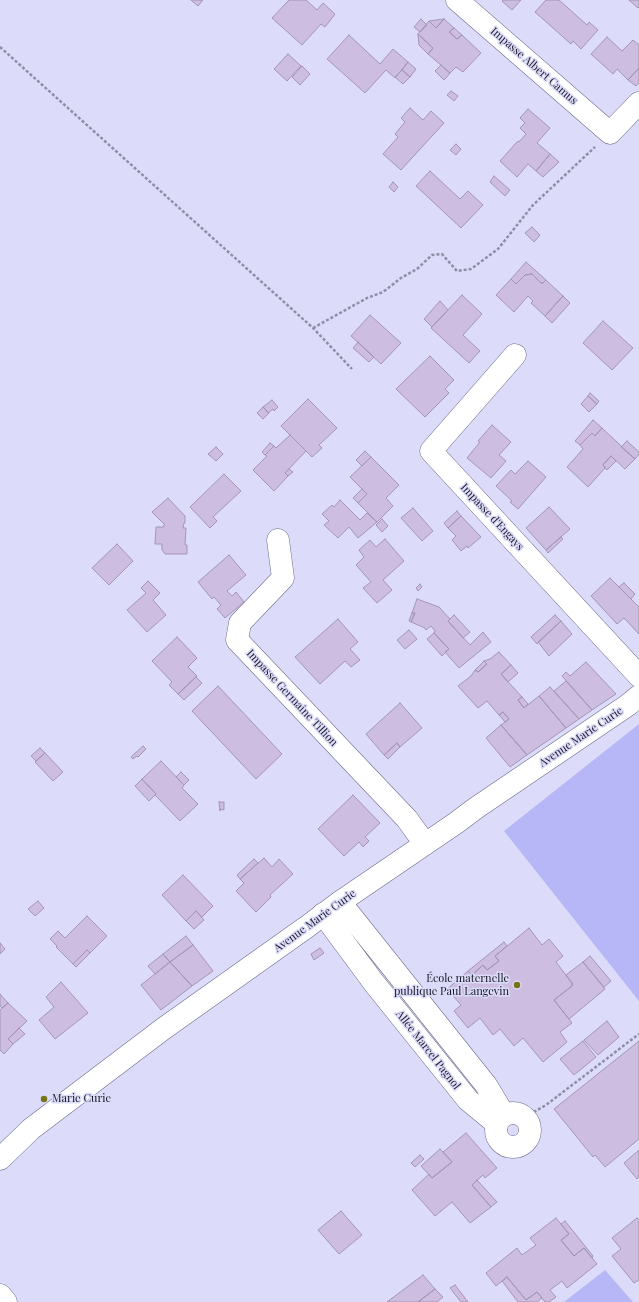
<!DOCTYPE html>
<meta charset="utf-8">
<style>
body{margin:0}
canvas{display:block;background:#dcdcfa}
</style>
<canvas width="639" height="1302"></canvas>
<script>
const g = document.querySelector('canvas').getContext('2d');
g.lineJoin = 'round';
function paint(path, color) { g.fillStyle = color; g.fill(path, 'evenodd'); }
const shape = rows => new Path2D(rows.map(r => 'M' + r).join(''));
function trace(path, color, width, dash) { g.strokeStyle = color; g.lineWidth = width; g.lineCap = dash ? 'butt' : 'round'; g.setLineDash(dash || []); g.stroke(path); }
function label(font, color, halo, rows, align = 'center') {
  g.font = font + ' "Playfair Display",serif'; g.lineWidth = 3; g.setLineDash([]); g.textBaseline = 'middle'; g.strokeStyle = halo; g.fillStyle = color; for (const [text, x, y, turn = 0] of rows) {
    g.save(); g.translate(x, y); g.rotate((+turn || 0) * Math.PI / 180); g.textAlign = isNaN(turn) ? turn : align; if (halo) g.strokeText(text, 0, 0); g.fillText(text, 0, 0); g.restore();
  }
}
const green = shape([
 [639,724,639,1001,504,831],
 [605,1270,633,1302,564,1302]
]);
const building = shape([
 [191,0,203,0,198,6,191,0],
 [289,0,306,0,317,10,323,3,335,14,325,27,321,24,302,45,272,18,289,0],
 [503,0,521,0,512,10,502,1,503,0],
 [546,0,559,0,587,25,589,22,598,30,581,49,573,41,571,44,535,12,546,0],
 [629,0,639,0,639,7,638,8,629,0],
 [421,19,427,25,420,32,414,27,421,19],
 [444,19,436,28,429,21,444,19],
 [444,19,454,28,449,32,457,39,462,35,481,53,463,72,456,67,450,73,428,54,433,48,418,34,429,21,436,28,444,19],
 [454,28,462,35,457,39,449,32,454,28],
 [418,34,433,48,428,54,419,45,418,34],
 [349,35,380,64,393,49,408,62,395,78,386,70,365,93,327,59,349,35],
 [607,37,622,51,633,40,639,45,639,68,628,80,617,69,613,74,591,54,607,37],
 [288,54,301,66,287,81,274,69,288,54],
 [408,62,416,69,410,77,402,70,408,62],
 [441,65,450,73,444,80,435,71,441,65],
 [302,66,310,74,300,85,292,77,302,66],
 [639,68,639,83,636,86,628,80,639,68],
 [402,70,410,77,403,84,395,77,402,70],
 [451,91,458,96,454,101,447,95,451,91],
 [410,108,423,120,431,111,444,123,401,170,383,154,398,137,395,134,405,122,401,118,410,108],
 [528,109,550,128,537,143,550,154,536,171,528,164,517,177,500,161,517,142,520,141,526,134,520,128,525,123,520,118,528,109],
 [456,144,461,149,456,155,450,150,456,144],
 [550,154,559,162,543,177,536,171,550,154],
 [430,171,460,199,468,191,483,205,461,228,416,186,430,171],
 [494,176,510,190,505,196,490,182,494,176],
 [393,182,398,187,394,192,389,187,393,182],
 [532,227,540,235,534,242,525,233,532,227],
 [526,262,546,280,543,283,541,283,532,274,525,275,516,284,511,279,526,262],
 [532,274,541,283,543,283,546,280,563,296,545,316,531,303,533,301,528,296,514,312,496,295,511,279,516,284,525,275,532,274],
 [462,295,482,314,463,335,480,351,469,363,431,328,462,295],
 [563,296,570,303,552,323,545,316,563,296],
 [440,301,448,310,432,327,424,319,440,301],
 [370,315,401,343,381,364,351,336,370,315],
 [603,321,633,348,612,370,583,343,603,321],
 [358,342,374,357,369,362,353,348,358,342],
 [430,356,454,380,445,389,449,393,425,417,396,389,430,356],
 [590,393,599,401,597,404,588,396,590,393],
 [588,396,597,404,589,412,581,404,588,396],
 [308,399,337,428,319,445,322,448,312,457,281,426,308,399],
 [272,400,278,407,274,411,273,409,268,413,263,407,272,400],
 [263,407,269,413,263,419,257,413,263,407],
 [593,420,602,428,595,436,592,433,580,445,575,441,593,420],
 [492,425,511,442,499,455,506,461,491,478,467,458,480,442,478,441,492,425],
 [602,428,635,459,625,469,611,456,603,465,605,468,588,487,567,467,583,449,580,445,592,433,595,436,602,428],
 [290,435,306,451,285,473,288,476,274,491,253,470,267,456,265,455,274,446,276,448,290,435],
 [627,441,639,452,639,454,635,459,621,447,627,441],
 [270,443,274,446,265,455,262,452,270,443],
 [216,447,223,454,216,461,208,454,216,447],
 [365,451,371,457,362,466,356,460,365,451],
 [611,456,616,461,607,470,603,465,611,456],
 [371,457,399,485,386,498,393,506,377,522,358,503,367,494,350,477,371,457],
 [528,461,546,477,518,509,510,502,512,501,496,486,511,470,515,474,528,461],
 [289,469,293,472,288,476,285,473,289,469],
 [224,474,241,491,213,517,217,521,210,528,190,507,224,474],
 [362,489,367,494,358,503,353,498,362,489],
 [168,498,185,516,185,523,184,523,183,528,186,528,185,545,187,545,187,554,165,554,162,550,162,544,155,544,156,527,164,527,164,524,152,512,168,498],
 [340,500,360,520,367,513,377,522,358,538,349,527,338,538,324,525,329,521,322,514,332,505,334,507,340,500],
 [549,507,570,529,546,550,526,528,549,507],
 [413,508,433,531,422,541,401,518,413,508],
 [457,511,461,516,448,528,444,523,457,511],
 [461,516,481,537,468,548,467,546,461,551,452,540,456,536,448,528,461,516],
 [382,519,388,526,382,532,376,525,382,519],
 [561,537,563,539,548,553,546,550,561,537],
 [385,539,404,561,383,580,392,590,377,603,363,588,371,582,356,565,364,557,359,550,370,540,376,547,385,539],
 [117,544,133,561,109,585,92,568,117,544],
 [229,555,246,575,227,591,232,596,236,592,244,602,225,618,217,609,221,605,214,597,212,599,198,582,229,555],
 [610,578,639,607,639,634,624,618,617,624,591,596,610,578],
 [148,581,160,593,153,600,166,615,147,632,127,610,146,593,141,588,148,581],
 [624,583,635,594,631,599,619,587,624,583],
 [420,584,422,587,418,591,416,588,420,584],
 [417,599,439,607,450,619,448,621,470,645,483,632,491,642,459,668,445,652,449,649,434,633,435,631,431,626,426,630,425,628,411,622,415,613,412,613,417,599],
 [412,613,415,613,411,622,409,621,412,613],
 [454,615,470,632,463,638,448,621,454,615],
 [555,615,561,621,537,644,531,637,555,615],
 [338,619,358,642,350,649,360,660,351,667,345,661,320,684,295,657,338,619],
 [561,621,572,634,549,656,538,642,561,621],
 [409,630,417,639,405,649,397,640,409,630],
 [434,633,449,649,442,656,427,639,434,633],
 [177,637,197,658,188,667,197,676,178,694,169,685,172,682,152,661,177,637],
 [499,652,511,665,501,674,522,697,518,700,524,708,539,696,566,728,527,755,501,725,509,719,503,712,499,715,487,701,478,708,458,686,471,676,475,670,478,672,487,664,484,661,490,659,499,652],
 [484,661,487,664,478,672,475,670,484,661],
 [586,662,616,694,592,710,562,676,566,672,570,676,586,662],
 [511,665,518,673,508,682,501,674,511,665],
 [196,677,202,683,184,700,178,694,196,677],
 [566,681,592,710,579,719,554,691,566,681],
 [218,686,282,754,256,779,192,711,218,686],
 [550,687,579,719,566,728,539,696,550,687],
 [522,697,528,704,524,708,518,700,522,697],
 [400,703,422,728,400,747,397,743,384,755,366,734,400,703],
 [503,712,509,719,505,722,499,715,503,712],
 [501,725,527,755,510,767,486,738,501,725],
 [397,743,400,747,388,759,384,755,397,743],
 [143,746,146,749,138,757,137,756,133,759,131,757,143,746],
 [40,748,45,753,36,761,31,756,40,748],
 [45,753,63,772,53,781,35,762,45,753],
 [161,761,184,785,182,788,198,804,180,821,155,795,156,794,142,779,161,761],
 [181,772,189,780,184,785,176,777,181,772],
 [142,779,156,794,149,801,135,786,142,779],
 [353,795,380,823,365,837,369,841,363,847,359,842,344,856,318,829,353,795],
 [219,802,224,802,224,810,220,809,220,811,219,802],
 [264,858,272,867,279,859,293,874,270,895,271,897,256,912,236,891,244,883,240,879,264,858],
 [254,859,258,863,240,879,237,875,254,859],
 [183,875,213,906,202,917,196,911,186,921,162,895,183,875],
 [38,901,44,908,35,916,28,909,38,901],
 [196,911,204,920,194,929,186,921,196,911],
 [87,916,107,936,90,953,87,950,73,964,56,947,57,946,50,939,58,931,65,938,87,916],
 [529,928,542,945,549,939,563,956,556,962,572,983,572,986,554,1000,572,1023,560,1032,567,1042,543,1062,523,1038,514,1046,500,1029,493,1035,480,1018,468,1028,454,1011,461,1005,447,989,468,971,472,975,483,965,487,970,499,961,495,956,529,928],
 [186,936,193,945,170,962,163,954,186,936],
 [504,942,507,946,495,956,499,961,487,970,483,965,472,975,468,971,504,942],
 [0,943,5,949,0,954,0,943],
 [193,945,213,971,192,986,170,962,193,945],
 [320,948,324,953,314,960,311,954,320,948],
 [87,950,90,953,76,967,73,964,87,950],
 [163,954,170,962,155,974,148,966,163,954],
 [590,956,611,981,604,987,583,962,590,956],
 [170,962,192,986,161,1010,141,985,170,962],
 [583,962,605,989,569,1019,554,1000,572,986,572,983,566,975,583,962],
 [61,982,88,1013,55,1039,39,1020,54,1007,46,997,61,982],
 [0,994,8,1003,2,1008,0,1006,0,994],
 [8,1003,27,1021,8,1039,13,1044,4,1054,0,1050,0,1010,8,1003],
 [607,1021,619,1037,598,1055,584,1040,607,1021],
 [19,1028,25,1034,13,1044,8,1039,19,1028],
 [583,1041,596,1057,574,1075,560,1059,583,1041],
 [639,1041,639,1139,605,1167,595,1155,593,1157,554,1109,639,1041],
 [466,1133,497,1168,485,1178,483,1175,472,1185,491,1207,470,1223,452,1202,435,1216,412,1190,429,1174,432,1178,452,1162,443,1152,466,1133],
 [440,1149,452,1162,432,1178,421,1166,440,1149],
 [639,1150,639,1177,637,1179,624,1163,639,1150],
 [420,1155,424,1159,415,1167,411,1163,420,1155],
 [477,1180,497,1202,491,1207,472,1185,477,1180],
 [341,1211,362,1235,339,1254,318,1230,341,1211],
 [556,1218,569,1234,561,1240,574,1256,584,1248,597,1264,567,1288,562,1281,550,1290,556,1297,549,1302,545,1302,537,1292,526,1300,507,1277,496,1286,486,1273,517,1248,522,1255,536,1245,530,1238,556,1218],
 [637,1218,639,1220,639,1280,634,1283,612,1256,621,1249,612,1238,637,1218],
 [565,1221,593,1256,592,1258,584,1248,574,1256,561,1240,569,1234,561,1224,565,1221],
 [423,1275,435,1289,418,1302,387,1302,423,1275],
 [507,1277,526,1300,537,1292,542,1298,537,1302,518,1302,502,1281,507,1277],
 [455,1285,468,1302,461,1302,450,1288,455,1285],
 [435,1289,443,1297,437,1302,418,1302,435,1289]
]);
const path = shape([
 [0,47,313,328,352,369],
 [313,328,367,298,383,292,401,278,417,269,432,255,442,254,457,271,471,269,498,249,533,205,595,147],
 [525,1117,546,1105,639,1034]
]);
const minor = shape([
 [457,0,610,133,639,103],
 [515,355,431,451,639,676],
 [278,540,283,578,240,623,237,640,407,819,425,844],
 [340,902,486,1085,504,1115],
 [323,914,374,983,468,1100,496,1123],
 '496 1130a17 17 0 1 1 34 0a17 17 0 1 1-34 0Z'
]);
const major = shape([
 [0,1159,31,1129,163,1029,308,926,340,902,456,823,476,808,628,705,639,696],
 [0,1295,6,1302]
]);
const markers = [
 [517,985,4,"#7a7316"],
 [44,1099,4,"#7a7316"]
];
const streetNames = [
 ["Impasse Albert Camus",534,66,41],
 ["Impasse d'Engays",492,517,47],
 ["Impasse Germaine Tillion",292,698,47],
 ["Avenue Marie Curie",581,737,-34],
 ["Avenue Marie Curie",315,921,-36],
 ["Allée Marcel Pagnol",428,1050,52]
];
const poiNames = [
 ["École maternelle",509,979],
 ["publique Paul Langevin",509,992],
 ["Marie Curie",52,1099,"left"]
];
paint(green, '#b7b6f6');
paint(building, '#cdbde0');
trace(building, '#a495b7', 1);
trace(minor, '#6b6a8b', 23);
trace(major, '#6b6a8b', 23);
trace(path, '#8e8ea5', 2.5, [3, 2]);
trace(minor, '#fff', 22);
trace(major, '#fff', 22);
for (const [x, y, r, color] of markers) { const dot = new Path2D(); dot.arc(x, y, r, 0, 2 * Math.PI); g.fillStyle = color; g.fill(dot); trace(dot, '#dcdcfa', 1.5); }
label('11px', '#151521', '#dcdcfa', streetNames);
label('11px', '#151521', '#dcdcfa', poiNames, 'right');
</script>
